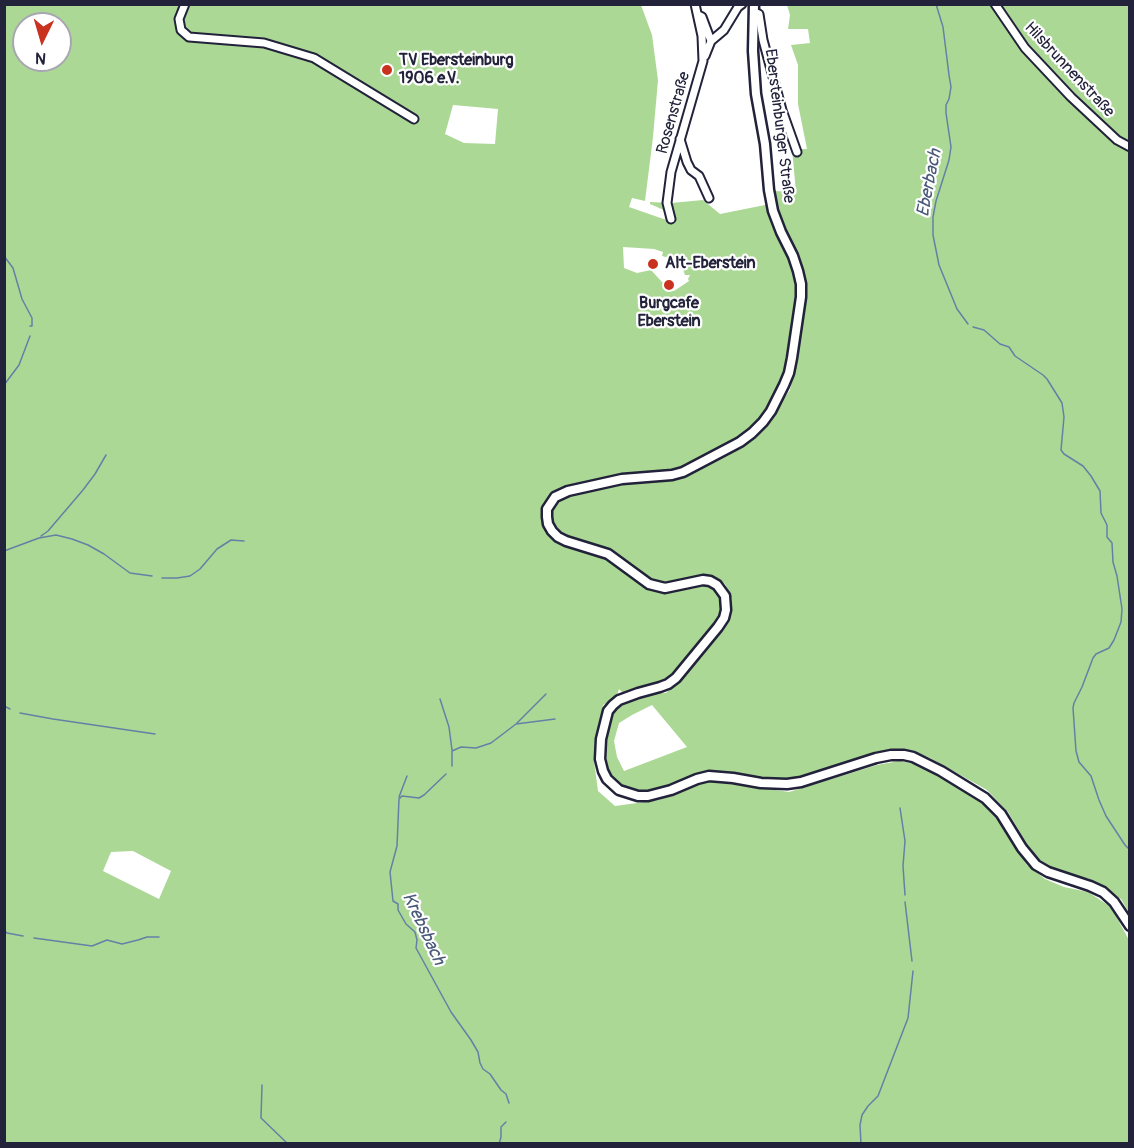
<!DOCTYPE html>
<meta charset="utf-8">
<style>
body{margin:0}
#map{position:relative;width:1134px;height:1148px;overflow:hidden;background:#fff;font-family:Pangolin,sans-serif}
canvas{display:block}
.frame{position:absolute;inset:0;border:6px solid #22223b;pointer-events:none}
.north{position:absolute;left:12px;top:12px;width:60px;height:60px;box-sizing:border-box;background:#fff;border:2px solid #a7a7b1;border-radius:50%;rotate:185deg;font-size:16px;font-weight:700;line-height:24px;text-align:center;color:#22223b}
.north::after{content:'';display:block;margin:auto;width:21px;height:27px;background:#c8321e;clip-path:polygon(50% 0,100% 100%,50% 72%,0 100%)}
</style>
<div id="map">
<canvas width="1134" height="1148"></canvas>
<div class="frame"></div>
<div class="north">N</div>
</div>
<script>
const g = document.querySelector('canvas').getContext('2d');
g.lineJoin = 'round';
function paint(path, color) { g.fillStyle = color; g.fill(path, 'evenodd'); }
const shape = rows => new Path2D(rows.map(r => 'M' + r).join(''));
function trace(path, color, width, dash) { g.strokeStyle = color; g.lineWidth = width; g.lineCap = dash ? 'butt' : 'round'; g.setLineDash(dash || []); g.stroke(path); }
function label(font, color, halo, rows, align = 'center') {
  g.font = font + ' Pangolin,sans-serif'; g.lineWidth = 4.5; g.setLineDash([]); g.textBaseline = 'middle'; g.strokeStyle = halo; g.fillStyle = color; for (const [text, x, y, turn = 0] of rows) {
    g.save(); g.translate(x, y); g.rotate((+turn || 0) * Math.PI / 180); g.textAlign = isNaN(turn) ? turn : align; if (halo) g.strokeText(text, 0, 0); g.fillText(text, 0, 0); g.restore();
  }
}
const green = shape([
 [5,5,641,5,652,35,658,80,653,137,645,201,632,198,629,207,675,223,672,212,666,211,650,204,650,202,671,203,703,200,720,214,770,204,798,280,798,298,790,359,783,381,769,409,751,430,699,460,676,469,639,475,677,477,696,470,738,447,766,424,790,390,804,303,805,275,797,253,785,234,777,208,774,191,796,192,792,149,807,149,798,104,798,65,791,45,810,43,808,29,788,29,790,15,787,5,1129,5,1129,913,1121,899,1090,879,1053,869,1039,859,1027,844,1008,812,987,790,930,758,913,751,893,750,881,752,796,779,769,780,718,773,698,774,645,792,625,788,620,784,614,779,609,771,605,752,606,735,612,709,622,702,646,694,666,693,684,675,707,647,730,615,732,599,725,584,718,579,710,576,696,577,697,584,716,589,722,598,723,606,722,616,672,678,661,683,631,692,623,693,619,689,616,699,603,705,594,761,598,791,615,806,659,800,692,783,714,781,789,792,877,765,899,761,922,765,957,785,984,805,996,817,1027,865,1045,879,1064,887,1088,892,1111,907,1129,940,1129,1143,5,1144],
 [24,24,60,24,60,60,24,60],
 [453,105,498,109,495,144,464,143,445,134],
 [623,247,654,249,663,252,662,256,680,261,685,275,690,275,688,279,689,281,674,291,664,289,665,282,662,282,651,270,637,273,624,268],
 [652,705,687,747,624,771,617,757,614,741,619,723,632,715],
 [133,851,171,871,159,899,103,871,111,852]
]);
const stream = shape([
 [936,4,943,27,949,75,951,87,949,99,946,105,946,113,951,147,949,160,936,201,933,217,933,235,939,265,957,309,968,324],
 [4,256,13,268,22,299,32,318,32,326,30,326],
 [973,327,984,330,1000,344,1009,347,1015,356,1043,375,1047,379,1062,403,1064,417,1061,450,1064,454,1083,466,1091,476,1100,491,1101,513,1107,525,1107,537,1112,543,1113,562,1117,576,1122,609,1121,622,1114,640,1109,648,1096,654,1093,658,1082,687,1074,703,1073,708,1076,751,1079,762,1091,776,1099,800,1106,816,1125,845,1130,850],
 [4,385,19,365,30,336],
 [41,536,48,531,83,490,95,474,106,455],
 [4,551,39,538,56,535,72,539,88,545,104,554,130,573,152,576],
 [162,578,177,578,190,576,200,569,217,549,231,540,244,541],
 [440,699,449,727,452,750],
 [4,706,10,709],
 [20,713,53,719,155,734],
 [517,723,546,694],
 [452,766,452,751,461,747,476,748,491,743,516,724,555,719],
 [446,774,424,795,419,798,402,796,399,799,397,846,390,872,393,901,398,904,398,910,406,924,415,932,417,940,416,948,451,1012,471,1040,478,1052,480,1063,483,1069,490,1074,501,1090,506,1094,509,1103],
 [399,797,407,776],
 [900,808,905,841,903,866,905,895],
 [905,902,912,961],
 [4,930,7,933,23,936],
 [34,938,92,946,107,940,122,944,138,940,147,937,159,937],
 [262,1085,261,1118,288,1144],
 [499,1144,501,1137,501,1127,506,1122],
 [861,1144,860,1125,862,1115,868,1106,878,1096,908,1018,913,971]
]);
const minor = shape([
 [185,4,179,19,181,30,189,37,264,43,314,58,414,119],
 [995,4,1025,48,1071,97,1117,140,1130,147],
 [754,12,759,14,763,40,782,110,797,152],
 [698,15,702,17,711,41],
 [705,56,711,41,724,30,738,7,742,4],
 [680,139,687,162,691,170,699,176,709,198],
 [671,219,667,203,671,172,703,61,702,36,695,4]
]);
const tertiary = shape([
 [754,4,753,51,756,94,765,144,769,190,773,211,781,232,793,256,798,271,801,284,801,297,792,358,789,373,784,385,771,411,763,422,752,433,740,442,683,472,672,475,622,479,568,491,555,497,547,509,547,517,548,524,552,531,558,537,566,541,608,554,649,584,665,588,703,580,710,581,717,585,725,596,726,610,724,618,718,627,676,678,668,684,660,687,638,693,619,700,613,705,608,711,601,739,600,759,603,771,607,779,619,790,638,796,648,796,671,790,697,779,709,776,733,778,761,783,787,784,801,782,876,758,891,755,904,755,913,757,941,771,985,798,1001,814,1022,848,1036,865,1048,872,1090,886,1103,892,1114,902,1130,926]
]);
const markers = [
 [387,70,6,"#c8321e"],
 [653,264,6,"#c8321e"],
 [669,285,6,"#c8321e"]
];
const poiNames = [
 ["TV Ebersteinburg",399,61],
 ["1906 e.V.",399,79],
 ["Alt-Eberstein",665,264],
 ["Burgcafe",669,304,"center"],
 ["Eberstein",669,322,"center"]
];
const streetNames = [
 ["Hilsbrunnenstraße",1069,70,47],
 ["Rosenstraße",674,113,-74],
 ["Ebersteinburger Straße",779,126,83]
];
const waterNames = [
 ["Eberbach",930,183,-79],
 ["Krebsbach",423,929,65]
];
paint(green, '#acd896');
trace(stream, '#6580a5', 1.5);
trace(minor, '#22223b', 11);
trace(tertiary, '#22223b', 13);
trace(minor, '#fff', 7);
trace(tertiary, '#fff', 8);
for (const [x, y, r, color] of markers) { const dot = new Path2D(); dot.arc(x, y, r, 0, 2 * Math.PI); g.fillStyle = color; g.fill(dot); trace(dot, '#fff', 2); }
label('bold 16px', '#22223b', '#fff', poiNames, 'left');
label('16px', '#22223b', '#fff', streetNames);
label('italic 18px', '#495979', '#fff', waterNames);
</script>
